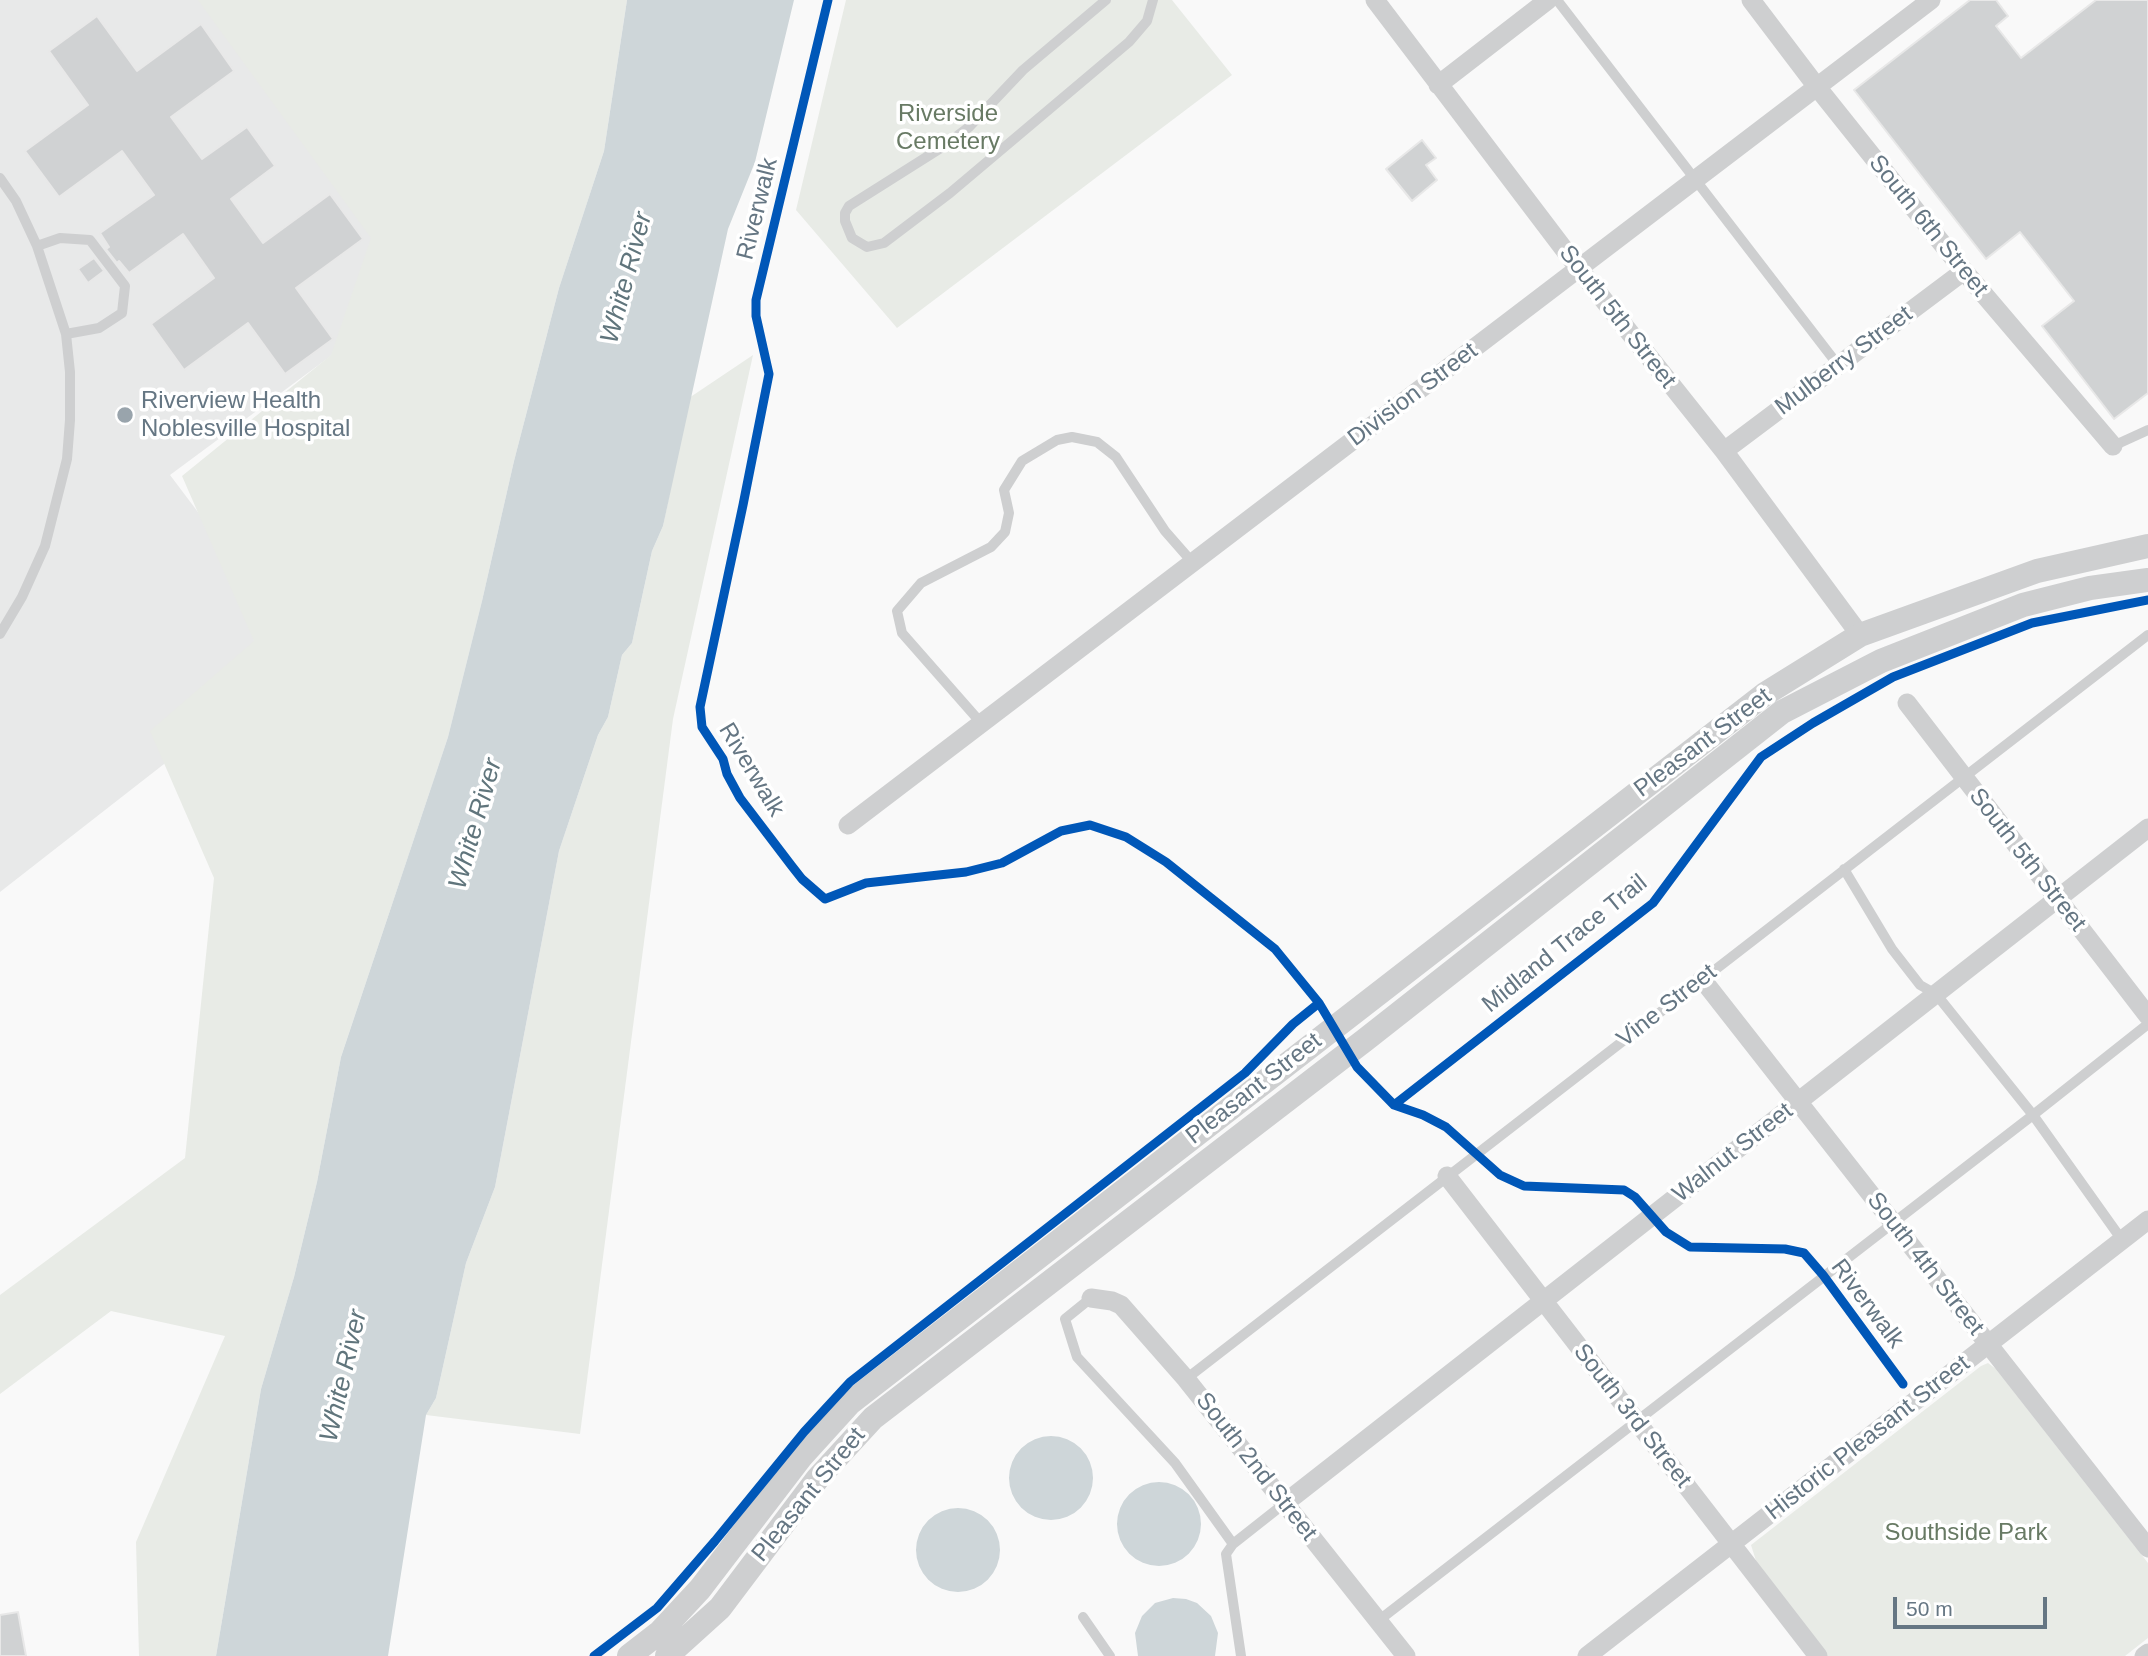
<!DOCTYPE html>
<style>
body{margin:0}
#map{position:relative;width:2148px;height:1656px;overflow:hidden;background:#f9f9f9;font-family:Arial,sans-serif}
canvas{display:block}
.scale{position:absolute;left:1893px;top:1597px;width:154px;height:32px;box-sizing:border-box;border:4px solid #657683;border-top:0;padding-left:9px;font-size:21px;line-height:24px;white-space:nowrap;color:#657683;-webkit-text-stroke:5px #fff;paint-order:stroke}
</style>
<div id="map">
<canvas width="2148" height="1656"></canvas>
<div class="scale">50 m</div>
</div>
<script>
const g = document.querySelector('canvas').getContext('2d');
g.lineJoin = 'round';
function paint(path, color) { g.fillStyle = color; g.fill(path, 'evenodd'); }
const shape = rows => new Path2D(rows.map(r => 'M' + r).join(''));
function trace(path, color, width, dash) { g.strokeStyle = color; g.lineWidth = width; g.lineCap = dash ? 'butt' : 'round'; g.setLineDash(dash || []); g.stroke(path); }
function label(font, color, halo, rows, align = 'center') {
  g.font = font + ' Arial,sans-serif'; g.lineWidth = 7; g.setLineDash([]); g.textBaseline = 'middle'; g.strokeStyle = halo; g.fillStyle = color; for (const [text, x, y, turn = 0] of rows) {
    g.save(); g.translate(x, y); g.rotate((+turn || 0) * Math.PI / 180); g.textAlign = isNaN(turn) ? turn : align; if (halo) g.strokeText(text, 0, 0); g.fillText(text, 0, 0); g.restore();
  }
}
const built = shape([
 [0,0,210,0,424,287,170,475,305,654,0,892]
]);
const green = shape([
 [198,0,627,0,604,151,559,288,514,461,482,601,448,737,341,1057,317,1182,294,1277,261,1389,216,1656,139,1656,136,1542,225,1336,111,1311,0,1394,0,1295,185,1158,214,878,150,731,254,641,182,476,331,355,371,238],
 [846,0,1172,0,1232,75,897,328,796,210],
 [753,355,673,719,580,1434,426,1415,436,1398,466,1263,495,1187,559,851,598,735,608,717,622,655,632,643,652,551,663,526,689,398],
 [1988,1363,1996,1369,2148,1563,2148,1638,2125,1656,1827,1656,1758,1567,1751,1545,1981,1366]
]);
const water = shape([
 [627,0,794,0,755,162,728,229,663,526,652,551,632,643,622,655,608,717,598,735,559,851,495,1187,466,1263,436,1398,426,1415,388,1656,216,1656,261,1389,294,1277,317,1182,341,1057,448,737,482,601,514,461,559,288,604,151],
 '1009 1478a42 42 0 1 1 84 0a42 42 0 1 1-84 0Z',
 '1117 1524a42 42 0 1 1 84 0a42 42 0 1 1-84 0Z',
 '916 1550a42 42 0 1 1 84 0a42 42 0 1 1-84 0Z',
 [1173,1598,1186,1599,1197,1603,1211,1616,1218,1633,1215,1656,1138,1656,1135,1633,1142,1616,1155,1603]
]);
const building = shape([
 [1970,0,1996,0,2008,16,1996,26,2021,58,2096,0,2148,0,2148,393,2114,419,2042,326,2074,301,2020,232,1986,259,1854,90,1970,0],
 [97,16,137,71,201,24,234,71,171,117,202,159,247,127,275,166,231,199,263,243,330,194,363,239,296,288,333,339,285,374,248,323,184,370,151,324,214,278,183,234,129,273,119,261,117,263,106,249,109,247,100,233,154,195,122,151,59,197,25,151,88,105,49,51,97,16],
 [1422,140,1436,158,1426,165,1437,180,1412,201,1386,169,1422,140],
 [94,258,104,271,88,283,78,269,94,258],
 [18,1612,26,1656,0,1656,0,1615,18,1612]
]);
const service = shape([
 [1106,0,1023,70,969,127,944,146,849,206,845,213,845,221,852,238,867,247,884,243,950,193,1129,42,1147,21,1153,0],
 [1557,0,1838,365],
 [0,178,16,201,37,246,66,334,70,372,70,420,67,459,45,546,22,597,0,634],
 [37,246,60,238,90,240,125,286,122,313,99,328,66,334],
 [2113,446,2148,430],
 [982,724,902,633,897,611,921,583,991,547,1005,532,1009,513,1004,490,1022,461,1057,440,1072,437,1097,442,1116,457,1165,531,1193,563],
 [1844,869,1892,949,1920,985,1936,994,2033,1115,2122,1240],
 [1091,1298,1065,1319,1077,1357,1175,1463,1233,1544],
 [1186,1379,2148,635],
 [1083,1617,1110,1656],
 [1378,1621,2033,1115,2148,1024],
 [1241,1656,1226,1554,1233,1544,1285,1503]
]);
const minor = shape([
 [1375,0,1579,269,1724,451,1860,635],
 [1751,0,1817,87,1964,271,2113,446],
 [1438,85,1548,0],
 [1724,451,1964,271],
 [1907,703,2148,1016],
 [848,825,1931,0],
 [1702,979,2148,1548],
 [1447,1176,1818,1656],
 [1091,1298,1112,1301,1121,1305,1186,1379,1406,1656],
 [1285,1503,2148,828],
 [1587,1656,2148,1220],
 [2144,1656,2148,1653]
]);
const tertiary = shape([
 [629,1656,660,1632,700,1589,801,1457,850,1403,1765,694,1860,635,2037,571,2148,546],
 [667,1656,720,1608,818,1478,873,1418,1365,1040,1782,712,1881,661,2023,605,2090,588,2148,580]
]);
const cycleway = shape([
 [828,0,756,300,756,316,769,374,743,505,700,707,702,727,723,759,727,774,740,798,791,865,802,879,825,899,866,883,966,872,1002,863,1061,831,1090,825,1126,837,1166,862,1275,949,1319,1003,1357,1067,1394,1105,1423,1115,1446,1127,1500,1175,1524,1186,1624,1190,1635,1197,1666,1232,1690,1247,1785,1249,1804,1253,1823,1275,1903,1384],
 [1394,1105,1653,903,1761,757,1813,723,1893,677,2032,623,2148,600],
 [594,1656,657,1608,715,1541,804,1432,850,1382,1245,1073,1293,1024,1319,1003]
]);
const markers = [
 [125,415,9,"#99a4ac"]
];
const parkNames = [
 ["Riverside",948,114],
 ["Cemetery",948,142],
 ["Southside Park",1966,1533]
];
const streetNames = [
 ["Riverwalk",758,209,-76],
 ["South 6th Street",1928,226,51],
 ["South 5th Street",1617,317,52],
 ["Mulberry Street",1844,361,-37],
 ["Division Street",1413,395,-37],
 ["Pleasant Street",1703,743,-37],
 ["Riverwalk",751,770,59],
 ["South 5th Street",2027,860,52],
 ["Midland Trace Trail",1565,944,-39],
 ["Vine Street",1667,1006,-38],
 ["Pleasant Street",1254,1089,-38],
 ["Walnut Street",1733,1153,-38],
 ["South 4th Street",1925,1264,52],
 ["Riverwalk",1867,1304,53],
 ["South 3rd Street",1632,1416,52],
 ["Historic Pleasant Street",1868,1438,-38],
 ["South 2nd Street",1256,1467,52],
 ["Pleasant Street",809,1495,-51]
];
const poiNames = [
 ["Riverview Health",141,401],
 ["Noblesville Hospital",141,429]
];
const waterNames = [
 ["White River",627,278,-75],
 ["White River",476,824,-74],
 ["White River",344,1376,-77]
];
paint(built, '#e8e9e9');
paint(green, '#e8ebe6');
paint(water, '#ced6d9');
paint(building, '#d0d2d3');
trace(building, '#e8e8e8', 2);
trace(service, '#cecfd0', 10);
trace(minor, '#cecfd0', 19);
trace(tertiary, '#cecfd0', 24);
trace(cycleway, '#0057b8', 9);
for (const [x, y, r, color] of markers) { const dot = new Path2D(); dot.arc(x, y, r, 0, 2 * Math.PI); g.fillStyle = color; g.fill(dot); trace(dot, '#fff', 2.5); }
label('24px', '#687a64', '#fff', parkNames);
label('24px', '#657683', '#fff', streetNames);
label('24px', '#657683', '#fff', poiNames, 'left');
label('italic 26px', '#60757c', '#fff', waterNames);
</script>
